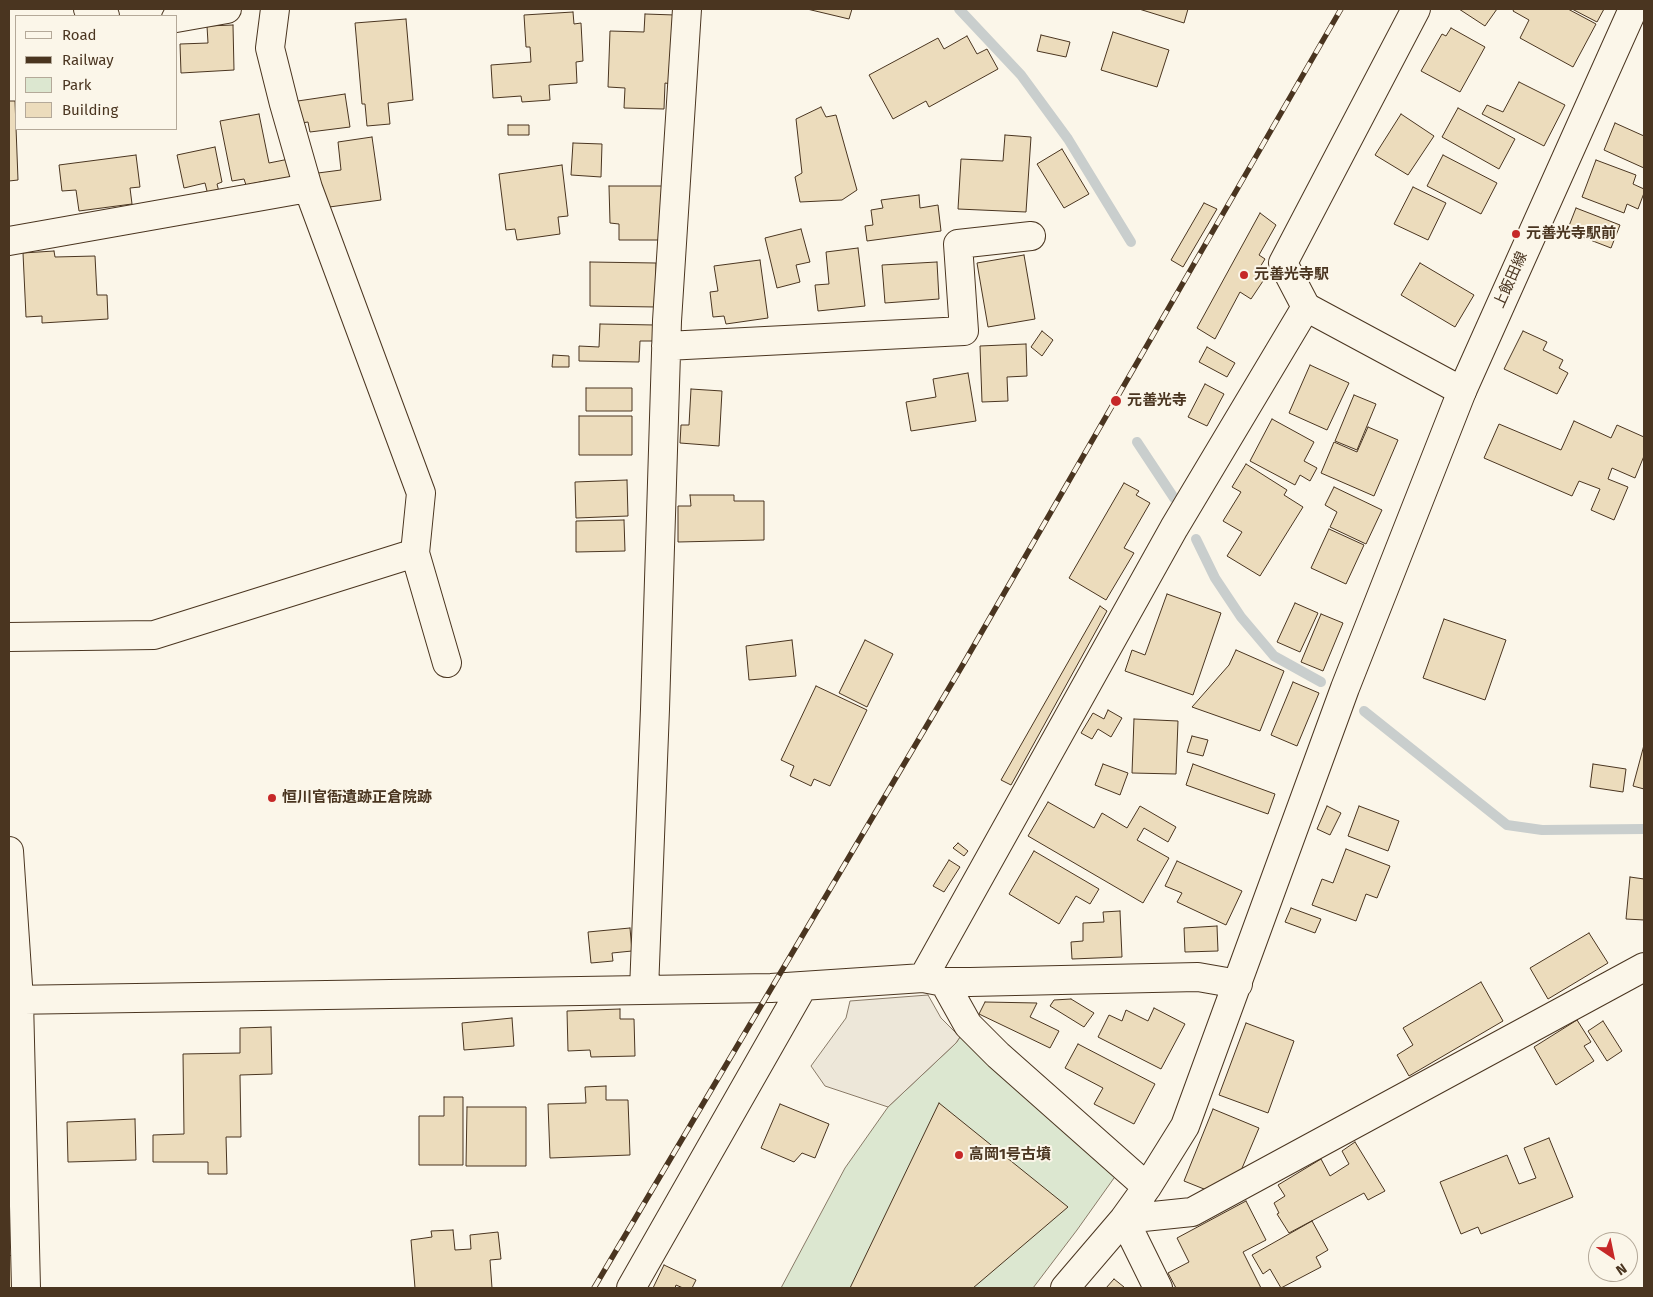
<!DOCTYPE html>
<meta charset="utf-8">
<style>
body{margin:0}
#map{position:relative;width:1653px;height:1297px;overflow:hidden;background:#fbf6e9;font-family:"Fira Sans",sans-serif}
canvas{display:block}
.frame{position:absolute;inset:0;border:10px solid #4a3520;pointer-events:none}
.legend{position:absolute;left:15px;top:15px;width:162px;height:115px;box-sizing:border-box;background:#fbf6e9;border:1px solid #b4a999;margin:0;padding:6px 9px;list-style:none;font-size:15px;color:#4a3520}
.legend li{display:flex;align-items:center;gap:10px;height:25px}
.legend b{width:25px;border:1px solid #b4a999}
.north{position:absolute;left:1588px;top:1232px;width:50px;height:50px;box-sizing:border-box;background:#fbf6e9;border:1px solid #b4a999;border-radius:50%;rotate:146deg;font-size:14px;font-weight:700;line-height:20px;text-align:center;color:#4a3520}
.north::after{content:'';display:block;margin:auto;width:18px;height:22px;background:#c62828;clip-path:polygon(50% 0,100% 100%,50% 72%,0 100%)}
</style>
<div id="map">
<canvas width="1653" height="1297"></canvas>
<div class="frame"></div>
<ul class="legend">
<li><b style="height:6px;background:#fbf6e9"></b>Road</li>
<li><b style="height:6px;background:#4a3520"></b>Railway</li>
<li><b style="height:14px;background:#dce7d0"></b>Park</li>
<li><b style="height:14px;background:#ecdcbc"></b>Building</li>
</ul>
<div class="north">N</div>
</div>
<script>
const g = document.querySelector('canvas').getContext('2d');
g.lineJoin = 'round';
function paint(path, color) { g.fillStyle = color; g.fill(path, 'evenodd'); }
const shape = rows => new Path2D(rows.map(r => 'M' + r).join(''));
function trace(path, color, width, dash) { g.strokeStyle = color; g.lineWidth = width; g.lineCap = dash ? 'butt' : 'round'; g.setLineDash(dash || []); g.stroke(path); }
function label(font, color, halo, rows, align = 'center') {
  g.font = font + ' "Fira Sans","Noto Sans JP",sans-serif'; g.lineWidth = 4; g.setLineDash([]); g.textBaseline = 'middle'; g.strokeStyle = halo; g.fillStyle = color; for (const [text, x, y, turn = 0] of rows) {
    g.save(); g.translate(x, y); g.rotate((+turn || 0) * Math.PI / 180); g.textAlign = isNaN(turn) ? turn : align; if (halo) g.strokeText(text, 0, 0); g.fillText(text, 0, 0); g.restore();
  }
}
const green = shape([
 [960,1037,1119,1171,1077,1230,1033,1288,781,1288,845,1168,888,1107,956,1043,960,1037]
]);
const parking = shape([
 [928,995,941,1018,960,1037,956,1043,888,1107,825,1086,811,1066,846,1018,850,1001,928,995]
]);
const stream = shape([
 [959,9,1021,75,1068,139,1131,242],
 [1137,442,1174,498],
 [1196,539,1215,578,1241,617,1274,656,1321,682],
 [1364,711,1507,825,1542,830,1644,829]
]);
const building = shape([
 [807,9,852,9,849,19,807,9],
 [1139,9,1188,9,1184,23,1139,9],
 [1459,9,1497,9,1485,26,1459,9],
 [1514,9,1568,9,1596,24,1573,67,1520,38,1529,20,1513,11,1514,9],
 [1572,9,1604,9,1597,22,1572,9],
 [573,12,574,24,581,23,583,61,576,62,577,83,549,85,550,100,522,102,521,96,493,98,491,65,531,62,530,47,526,47,524,15,573,12],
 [645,14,675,15,672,84,665,83,664,109,624,108,625,88,608,87,610,31,644,32,645,14],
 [406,19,413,100,388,103,390,124,367,126,365,104,362,104,355,23,406,19],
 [233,25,234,70,181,73,180,44,208,43,207,26,233,25],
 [1451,28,1485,47,1460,92,1421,71,1442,34,1446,36,1451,28],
 [1113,32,1169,50,1157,87,1101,70,1113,32],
 [1041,35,1070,42,1066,57,1037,51,1041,35],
 [967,36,977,54,987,49,998,69,929,107,926,101,893,119,869,75,938,38,944,49,967,36],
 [1519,82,1565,105,1544,146,1482,114,1487,105,1503,112,1519,82],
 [345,94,350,127,310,132,308,122,295,124,291,102,345,94],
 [9,101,15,101,18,180,9,181,9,101],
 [821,107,826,117,836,115,857,190,842,200,800,202,795,177,802,173,796,119,821,107],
 [1458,108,1515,139,1499,169,1442,137,1458,108],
 [259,114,269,163,289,159,294,182,271,186,270,180,246,185,244,179,232,181,220,121,259,114],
 [1401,114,1434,136,1408,175,1375,155,1401,114],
 [1615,123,1644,136,1644,168,1604,150,1615,123],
 [508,125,529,125,529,135,508,135,508,125],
 [1005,135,1031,137,1026,212,958,209,961,159,1003,161,1005,135],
 [372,137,381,200,322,208,318,173,341,170,338,142,372,137],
 [573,143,602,144,601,177,571,175,573,143],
 [215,147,222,182,217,184,219,192,208,195,205,183,184,188,177,155,215,147],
 [1062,149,1089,194,1064,208,1037,164,1062,149],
 [136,155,140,187,130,188,132,204,79,211,76,190,62,191,59,165,136,155],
 [1443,155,1497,183,1481,214,1427,186,1443,155],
 [1596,160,1636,175,1633,184,1644,189,1644,193,1638,209,1627,204,1624,213,1582,197,1596,160],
 [562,165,568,216,558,217,560,234,517,240,515,229,506,230,499,174,562,165],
 [609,186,664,186,664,240,619,240,619,224,610,223,609,186],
 [1413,187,1446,203,1428,240,1394,224,1413,187],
 [919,195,920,208,938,205,941,231,867,241,865,226,873,225,871,210,883,208,881,200,919,195],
 [1204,203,1217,209,1183,267,1171,260,1204,203],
 [1576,208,1620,225,1611,248,1567,231,1576,208],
 [1260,213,1276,225,1259,255,1265,259,1257,272,1265,278,1251,299,1240,292,1215,339,1197,328,1260,213],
 [801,229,810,262,796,265,800,282,777,288,765,238,801,229],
 [858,248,865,306,818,311,815,285,829,284,826,252,858,248],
 [54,251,55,257,95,256,97,295,107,295,108,319,42,323,42,316,26,317,23,253,54,251],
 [1024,255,1035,319,988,327,977,263,1024,255],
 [760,260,768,318,726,324,724,316,713,317,710,292,718,291,714,266,760,260],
 [590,262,656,263,656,307,590,306,590,262],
 [937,262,939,299,885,303,882,265,937,262],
 [1420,263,1474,295,1455,327,1401,295,1420,263],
 [600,324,655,325,655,341,640,341,639,362,579,361,579,346,599,347,600,324],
 [1042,331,1053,340,1042,356,1031,347,1042,331],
 [1523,331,1547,342,1543,350,1563,360,1559,368,1568,373,1557,394,1504,369,1523,331],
 [1026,344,1027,376,1007,377,1008,401,982,402,980,346,1026,344],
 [1207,347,1235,363,1227,377,1199,362,1207,347],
 [553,355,569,356,569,367,552,367,553,355],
 [1310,365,1349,383,1327,430,1289,413,1310,365],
 [968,373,976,421,911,431,906,402,936,397,933,379,968,373],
 [1205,384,1224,394,1207,426,1188,417,1205,384],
 [586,388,632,388,632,411,586,411,586,388],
 [691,389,722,391,719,446,680,443,681,425,689,425,691,389],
 [1354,395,1376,404,1357,450,1335,441,1354,395],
 [579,416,632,416,632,455,579,455,579,416],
 [1272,419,1314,442,1304,461,1317,468,1310,481,1300,475,1295,485,1250,461,1272,419],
 [1574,421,1611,438,1617,425,1644,437,1644,456,1635,478,1612,468,1608,479,1628,487,1614,520,1591,510,1600,489,1579,481,1572,496,1484,458,1499,424,1561,450,1574,421],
 [1368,427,1398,440,1374,496,1321,473,1334,442,1357,452,1368,427],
 [1246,464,1287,490,1284,495,1303,507,1260,576,1227,556,1242,532,1223,521,1241,492,1232,487,1246,464],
 [627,480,628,516,576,518,575,482,627,480],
 [1124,483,1139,491,1136,495,1150,503,1124,548,1134,553,1106,600,1069,578,1124,483],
 [1334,487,1382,510,1366,544,1330,527,1337,512,1325,505,1334,487],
 [690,495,734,495,734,501,764,501,764,540,678,542,678,506,691,506,690,495],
 [624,520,625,551,576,552,576,521,624,520],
 [1329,529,1364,545,1346,584,1311,568,1329,529],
 [1167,594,1221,613,1193,695,1125,671,1132,650,1145,655,1167,594],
 [1295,603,1318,613,1300,652,1277,642,1295,603],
 [1100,606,1107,611,1011,785,1001,780,1100,606],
 [1321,614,1343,623,1323,671,1301,662,1321,614],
 [1444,619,1506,640,1485,700,1423,678,1444,619],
 [792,640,796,676,749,680,746,646,792,640],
 [865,640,893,654,867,707,839,693,865,640],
 [1236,650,1284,671,1260,731,1192,707,1229,665,1236,650],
 [1293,682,1319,693,1297,746,1271,735,1293,682],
 [816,686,867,710,830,786,814,779,811,786,790,776,794,766,781,760,816,686],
 [1108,710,1122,718,1111,737,1098,729,1092,739,1081,733,1093,713,1104,719,1108,710],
 [1134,719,1178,721,1176,774,1132,773,1134,719],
 [1192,736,1208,740,1203,756,1187,752,1192,736],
 [1644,745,1644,789,1633,786,1644,745],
 [1103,764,1128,773,1120,795,1095,785,1103,764],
 [1193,764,1275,794,1268,814,1186,785,1193,764],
 [1593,764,1626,769,1623,792,1590,787,1593,764],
 [1048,802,1094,828,1102,813,1127,828,1140,806,1176,827,1168,842,1144,828,1137,840,1169,858,1143,903,1028,836,1048,802],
 [1327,806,1341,813,1330,835,1317,829,1327,806],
 [1359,806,1399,821,1388,851,1348,836,1359,806],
 [958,843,968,851,964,856,953,848,958,843],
 [1346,849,1390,866,1377,898,1366,894,1356,921,1312,905,1322,879,1333,883,1346,849],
 [1034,851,1099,889,1090,904,1076,896,1059,924,1009,894,1034,851],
 [949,860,960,867,944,892,933,886,949,860],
 [1177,861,1242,891,1226,925,1177,902,1182,893,1165,886,1177,861],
 [1630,877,1644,879,1644,920,1626,919,1630,877],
 [1291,908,1321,919,1315,933,1285,922,1291,908],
 [1120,911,1122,957,1072,959,1071,942,1083,941,1083,923,1104,922,1103,912,1120,911],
 [1217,926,1218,951,1185,952,1184,928,1217,926],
 [630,928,632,951,612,953,613,961,591,963,588,932,630,928],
 [1589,933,1608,963,1548,999,1530,968,1589,933],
 [1481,982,1503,1021,1409,1076,1397,1055,1413,1045,1403,1028,1481,982],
 [1071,999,1094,1013,1084,1027,1050,1006,1054,1000,1071,999],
 [985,1002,1037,1003,1030,1017,1059,1031,1050,1048,979,1014,985,1002],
 [1154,1008,1185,1024,1161,1069,1098,1037,1109,1015,1122,1021,1126,1010,1148,1021,1154,1008],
 [620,1009,620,1019,634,1019,635,1056,591,1057,590,1050,568,1051,567,1011,620,1009],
 [512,1018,514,1046,464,1050,462,1023,512,1018],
 [1577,1020,1591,1042,1584,1046,1594,1061,1556,1085,1534,1047,1577,1020],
 [1603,1021,1622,1051,1607,1061,1588,1031,1603,1021],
 [1246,1023,1294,1041,1268,1113,1219,1095,1246,1023],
 [271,1027,272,1074,240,1075,241,1137,226,1137,227,1174,208,1174,208,1162,153,1162,153,1135,184,1134,183,1054,240,1053,240,1028,271,1027],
 [1078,1044,1155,1084,1134,1124,1094,1104,1103,1088,1065,1068,1078,1044],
 [606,1086,606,1100,628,1100,630,1155,550,1158,548,1104,586,1103,585,1087,606,1086],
 [444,1097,463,1097,463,1165,419,1165,419,1116,444,1116,444,1097],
 [939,1103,1068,1207,973,1288,850,1288,939,1103],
 [780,1104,829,1124,815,1158,802,1153,794,1162,761,1148,780,1104],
 [467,1107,526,1107,526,1166,466,1166,467,1107],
 [1213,1109,1259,1128,1240,1173,1209,1191,1184,1181,1213,1109],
 [135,1119,136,1160,68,1162,67,1122,135,1119],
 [1549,1138,1573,1197,1481,1234,1478,1227,1461,1234,1440,1182,1507,1155,1519,1184,1536,1178,1524,1148,1549,1138],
 [1355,1142,1385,1191,1368,1200,1364,1193,1289,1233,1277,1214,1279,1213,1274,1203,1285,1196,1278,1185,1321,1159,1330,1176,1349,1164,1342,1151,1355,1142],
 [9,1180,11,1180,11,1219,9,1219,9,1180],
 [1246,1201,1266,1240,1243,1252,1261,1288,1176,1288,1168,1273,1189,1262,1177,1238,1246,1201],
 [1312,1221,1328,1250,1316,1257,1321,1267,1281,1288,1270,1269,1263,1274,1252,1255,1312,1221],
 [453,1230,455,1250,471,1249,470,1235,498,1232,501,1259,490,1260,492,1288,415,1288,411,1240,432,1237,431,1231,453,1230],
 [12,1255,15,1288,9,1288,9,1256,12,1255],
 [664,1265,696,1280,692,1288,683,1288,676,1285,675,1288,653,1288,664,1265],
 [1114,1279,1124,1287,1123,1288,1106,1288,1114,1279]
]);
const minor = shape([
 [88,9,105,16],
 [176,18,227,9],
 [9,241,308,188],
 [666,346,964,331,958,244,1031,236],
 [415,553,447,663],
 [9,637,154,635,415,553,421,493,308,188,284,104,270,48,275,9],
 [9,851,19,1000,26,1288],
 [923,978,1174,528,1306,307,1283,263,1416,9],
 [944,982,968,1025,998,1055,1147,1187],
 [644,990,655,709,667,321,687,9],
 [9,1000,771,988,923,978,944,982,970,982,1198,977,1238,984],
 [631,1288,803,986],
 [1065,1288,1124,1219,1147,1187,1185,1126,1345,688,1462,391],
 [1158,1288,1124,1219,1192,1212,1644,967]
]);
const major = shape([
 [1306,307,1462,391,1633,9]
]);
const rail = shape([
 [594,1288,965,661,1341,9]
]);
const markers = [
 [1516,234,5,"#c62828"],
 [1244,275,5,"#c62828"],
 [1116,401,6,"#c62828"],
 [272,798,5,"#c62828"],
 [959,1155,5,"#c62828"]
];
const poiNames = [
 ["元善光寺駅前",1526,234],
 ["元善光寺駅",1254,275],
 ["元善光寺",1127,401],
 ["恒川官衙遺跡正倉院跡",282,798],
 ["高岡1号古墳",969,1155]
];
const streetNames = [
 ["上飯田線",1511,280,-66]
];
paint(green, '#dce7d0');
trace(green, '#887966', 1);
paint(parking, '#ede7d9');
trace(parking, '#887966', 1);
trace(stream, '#c9cecd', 10);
paint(building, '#ecdcbc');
trace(building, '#4a3520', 1);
trace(minor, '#4a3520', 30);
trace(major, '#4a3520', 30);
trace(minor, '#fbf6e9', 28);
trace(major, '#fbf6e9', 28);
trace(rail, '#4a3520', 5.5);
trace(rail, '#fbf6e9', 4, [11]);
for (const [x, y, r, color] of markers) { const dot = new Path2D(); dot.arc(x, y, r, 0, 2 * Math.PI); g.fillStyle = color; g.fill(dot); trace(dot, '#fbf6e9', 2); }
label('bold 15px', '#4a3520', '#fbf6e9', poiNames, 'left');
label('15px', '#4a3520', '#fbf6e9', streetNames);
</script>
